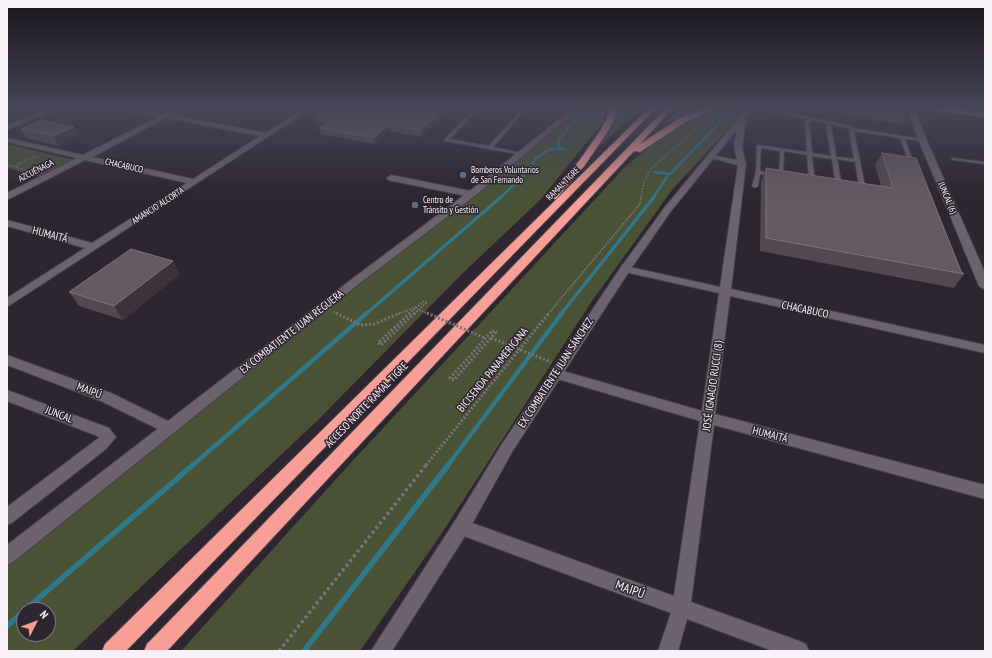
<!DOCTYPE html>
<meta charset="utf-8">
<style>
body{margin:0}
#map{position:relative;width:992px;height:658px;overflow:hidden;background:#2d252f;font-family:"PT Sans Narrow",sans-serif}
canvas{display:block}
.frame{position:absolute;inset:0;border:8px solid #f6f1f7;pointer-events:none}
.north{position:absolute;left:16px;top:602px;width:40px;height:40px;box-sizing:border-box;background:#2d252f;border:1px solid #7d777f;border-radius:50%;rotate:48deg;font-size:11px;font-weight:700;line-height:16px;text-align:center;color:#f6f1f7}
.north::after{content:'';display:block;margin:auto;width:14px;height:18px;background:#f49e89;clip-path:polygon(50% 0,100% 100%,50% 72%,0 100%)}
</style>
<div id="map">
<canvas width="992" height="658"></canvas>
<div class="frame"></div>
<div class="north">N</div>
</div>
<script>
const g = document.querySelector('canvas').getContext('2d');
g.lineJoin = 'round';
function paint(path, color) { g.fillStyle = color; g.fill(path, 'evenodd'); }
const shape = rows => new Path2D(rows.map(r => 'M' + r).join(''));
function trace(path, color, width, dash) { g.strokeStyle = color; g.lineWidth = width; g.lineCap = dash ? 'butt' : 'round'; g.setLineDash(dash || []); g.stroke(path); }
function label(font, color, halo, rows, align = 'center') {
  g.font = font + ' "PT Sans Narrow",sans-serif'; g.lineWidth = 3; g.setLineDash([]); g.textBaseline = 'middle'; g.strokeStyle = halo; g.fillStyle = color; for (const [text, x, y, turn = 0] of rows) {
    g.save(); g.translate(x, y); g.rotate((+turn || 0) * Math.PI / 180); g.textAlign = isNaN(turn) ? turn : align; if (halo) g.strokeText(text, 0, 0); g.fillText(text, 0, 0); g.restore();
  }
}
const green = shape([
 [583,108,605,108,607,112,602,123,541,199,462,274,317,421,73,651,7,651,7,562],
 [24,610,48,610,48,634,24,634],
 [614,108,640,108,589,156,613,119],
 [678,108,706,108,664,125],
 [721,108,735,108,743,113,672,190,592,301,442,533,360,651,181,651,346,468,624,168,667,131,704,112],
 [7,144,74,160,40,177,7,168]
]);
const streamFar3 = shape([
 [561,148,558,145,559,139,578,118],
 [654,172,670,174,715,128,722,117],
 [500,198,527,172,536,158,550,149,565,149],
 [653,198,667,177,667,174]
]);
const streamFar2 = shape([
 [366,314,501,197],
 [561,314,654,197]
]);
const streamFar1 = shape([
 [193,465,367,313],
 [448,465,562,313]
]);
const stream = shape([
 [25,610,194,464],
 [7,626,24,611],
 [304,651,449,464]
]);
const pathFar3 = shape([
 [7,165,34,172],
 [13,167,36,156],
 [641,198,644,181,652,168,706,120]
]);
const pathFar2 = shape([
 [333,312,338,314],
 [398,314,416,307],
 [409,314,424,301,427,302,414,314],
 [548,314,640,204,641,197]
]);
const pathFar1 = shape([
 [336,313,360,325,374,324,400,313],
 [410,313,378,343,381,345,415,313],
 [492,331,496,332,454,380,450,378,492,331],
 [491,338,551,362],
 [426,465,549,313]
]);
const path = shape([
 [279,651,427,464]
]);
const lane = shape([
 [475,108,479,108,450,139,489,146,523,108,527,108,493,147,523,153,523,155,445,141,445,139,475,108],
 [758,108,765,108,828,121,851,126,852,128,923,139,925,140,923,141,905,139,914,165,912,166,910,165,900,138,854,131,866,191,863,193,860,191,855,162,837,159,842,187,839,189,836,187,832,159,812,156,815,182,812,184,809,182,807,155,784,151,783,176,781,177,779,176,780,151,761,148,760,171,775,175,773,176,760,174,758,186,755,188,752,186,756,172,757,145,807,152,805,123,807,119,758,108],
 [811,120,826,123,831,156,812,153,809,123,811,120],
 [831,124,848,128,849,129,854,159,836,157,831,124],
 [952,158,985,162,985,164,954,160,952,160,952,158]
]);
const street = shape([
 [49,108,58,108,7,130,7,125,49,108],
 [119,108,133,108,164,114,176,108,184,108,172,115,266,133,304,108,312,108,7,307,7,298,85,248,7,226,7,220,92,243,187,183,85,160,7,200,7,193,77,158,7,142,7,138,83,155,158,117,119,108],
 [166,118,260,136,193,179,92,157,166,118],
 [908,108,914,108,925,136,985,273,985,290,979,286,917,136,908,108],
 [739,118,746,120,742,147,746,164,731,289,985,345,985,353,730,296,715,414,985,485,985,499,714,425,691,602,799,641,806,644,809,651,773,651,687,619,678,651,658,651,671,613,461,535,455,533,453,527,455,521,461,519,674,596,700,421,551,377,549,374,551,371,556,369,702,411,719,293,625,272,620,269,625,266,720,287,738,165,707,157,711,155,737,160,734,147,739,118],
 [391,175,471,191,475,194,471,197,388,180,387,178,391,175],
 [7,355,111,393,174,424,176,428,174,432,169,434,164,432,101,401,7,365,7,355],
 [7,390,109,428,116,437,106,449,13,522,7,525,7,507,100,437,7,401,7,390]
]);
const secondary = shape([
 [573,108,580,108,477,194,360,283,13,562,7,565,7,545,352,279,471,190,573,108],
 [747,108,754,108,671,211,630,270,512,452,467,533,392,651,371,651,455,521,502,444,621,267,665,207,747,108]
]);
const primary = shape([
 [927,108,946,108,985,113,985,117,930,110,927,108]
]);
const highway = shape([
 [607,108,613,108,616,116,608,131,585,165,556,199,550,199,550,195,579,161,600,131,608,116,607,108],
 [649,108,656,108,126,651,102,651,105,644,649,108],
 [666,108,673,108,640,144,680,118,708,108,717,108,686,122,640,152,634,151,167,651,144,651,147,644,666,108]
]);
const pathBridgeFar1 = shape([
 [419,310,429,314]
]);
const pathBridge = shape([
 [427,313,485,338]
]);
const wall = shape([
 [452,108,421,137,390,131,374,144,320,134,319,128,325,123,318,122,316,116],
 [795,108,820,108,819,111],
 [827,108,840,108,839,109],
 [844,108,902,108,905,118,902,124,845,116],
 [74,127,78,136,59,146,26,138,21,129],
 [882,153,961,271,964,274,954,288,760,251,761,181,766,168,881,186,875,165],
 [180,274,123,320,79,306,69,292]
]);
const shadedWall = shape([
 [445,108,452,108,421,137,420,131],
 [389,125,390,131,374,144,373,138],
 [74,127,78,136,59,146,53,136],
 [173,261,180,274,123,320,114,306]
]);
const building = shape([
 [328,108,445,108,420,131,389,125,373,138,319,128,332,119,316,116,328,108],
 [848,108,902,108,905,118,848,110,848,108],
 [41,120,74,127,53,136,21,129,41,120],
 [882,153,916,158,961,271,964,274,766,238,766,168,893,188,882,153],
 [131,249,173,261,114,306,69,292,131,249]
]);
const markers = [
 [463,175,4,"#5c6f8a"],
 [415,205,4,"#5c6f8a"]
];
const farStreetnames = [
 ["CHACABUCO",124,166,13],
 ["AZCUÉNAGA",36,171,-27],
 ["RAMAL TIGRE",563,184,-45],
 ["JUNCAL (6)",947,198,67],
 ["AMANCIO ALCORTA",158,206,-33]
];
const farPoinames = [
 ["Bomberos Voluntarios",471,170],
 ["de San Fernando",471,180],
 ["Centro de",423,200],
 ["Tránsito y Gestión",423,210]
];
const streetNames = [
 ["HUMAITÁ",50,235,15],
 ["CHACABUCO",805,310,12],
 ["EX COMBATIENTE JUAN REGUERA",292,332,-38],
 ["BICISENDA PANAMERICANA",493,370,-51],
 ["EX COMBATIENTE JUAN SÁNCHEZ",556,373,-57],
 ["JOSÉ IGNACIO RUCCI (8)",713,386,-82],
 ["MAIPÚ",89,391,21],
 ["ACCESO NORTE RAMAL TIGRE",367,405,-46],
 ["JUNCAL",59,415,21],
 ["HUMAITÁ",770,435,15]
];
const nearStreetnames = [
 ["MAIPÚ",630,590,20]
];
paint(green, '#4a5235');
trace(streamFar3, '#2f798b', 2.5);
trace(streamFar2, '#2f798b', 3.5);
trace(streamFar1, '#2f798b', 4.5);
trace(stream, '#2f798b', 5.5);
trace(lane, '#464048', 2);
trace(street, '#464048', 2);
trace(secondary, '#464048', 2);
trace(primary, '#464048', 2);
trace(highway, '#464048', 2);
trace(pathFar3, '#79737b', 1.5, [1.5, 1.5]);
trace(pathFar2, '#79737b', 2, [1.5, 1.5]);
trace(pathFar1, '#79737b', 3, [2, 2]);
trace(path, '#79737b', 3.5, [3, 3]);
paint(lane, '#6c636e');
paint(street, '#6c636e');
paint(secondary, '#6c636e');
paint(primary, '#bf8786');
paint(highway, '#f79f96');
trace(pathBridgeFar1, '#79737b', 2, [1.5, 1.5]);
trace(pathBridge, '#79737b', 3, [2, 2]);
paint(wall, '#534850');
paint(shadedWall, '#3d323b');
paint(building, '#655a62');
trace(building, '#7c7279', 1);
const sky = g.createLinearGradient(0, 0, 0, 200);
sky.addColorStop(0, '#19141a');
sky.addColorStop(0.54, '#464658');
sky.addColorStop(1, '#46465800');
g.fillStyle = sky;
g.fillRect(0, 0, 992, 200);
for (const [x, y, r, color] of markers) { const dot = new Path2D(); dot.arc(x, y, r, 0, 2 * Math.PI); g.fillStyle = color; g.fill(dot); trace(dot, '#2d252f', 1.5); }
label('9px', '#f6f1f7', '#2d252f', farStreetnames);
label('9px', '#f6f1f7', '#2d252f', farPoinames, 'left');
label('11px', '#f6f1f7', '#2d252f', streetNames);
label('13px', '#f6f1f7', '#2d252f', nearStreetnames);
</script>
